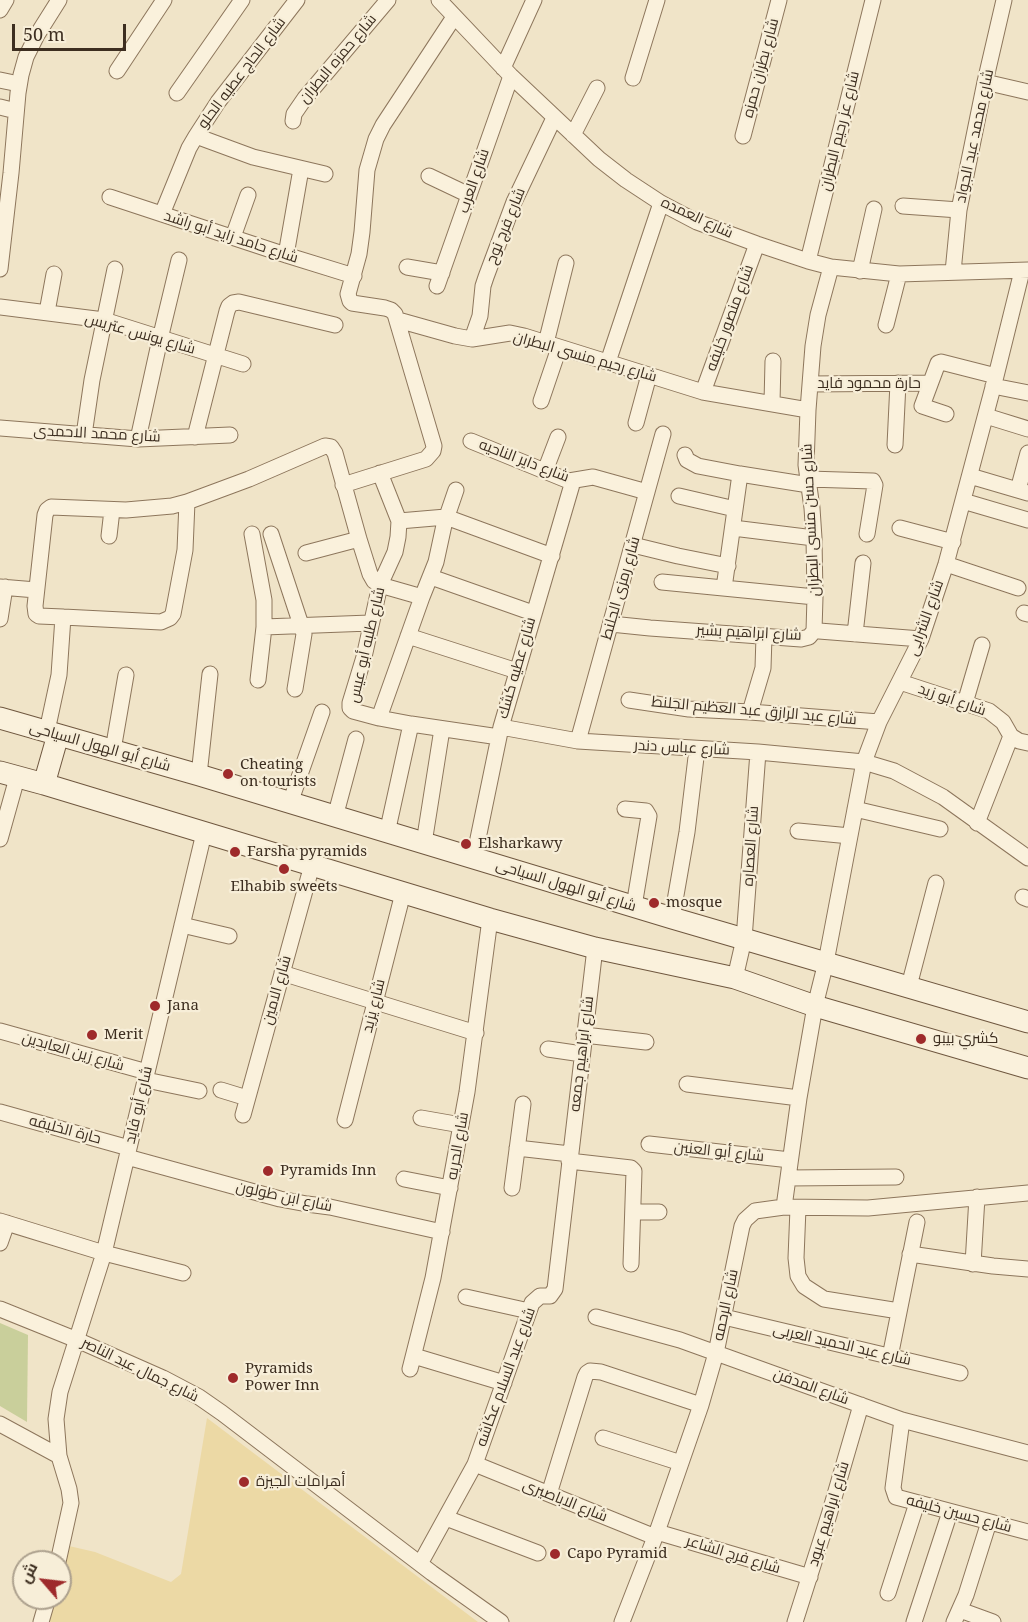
<!DOCTYPE html>
<meta charset="utf-8">
<style>
body{margin:0}
#map{position:relative;width:1028px;height:1622px;overflow:hidden;background:#f0e4c8;font-family:"Noto Serif",Cairo,serif}
canvas{display:block}
.north{position:absolute;left:12px;top:1550px;width:60px;height:60px;box-sizing:border-box;background:#f7eed8;border:2px solid #ada18e;border-radius:50%;rotate:298deg;font-size:16px;font-weight:700;line-height:24px;text-align:center;color:#3d2e20}
.north::after{content:'';display:block;margin:auto;width:21px;height:27px;background:#9e2a2b;clip-path:polygon(50% 0,100% 100%,50% 72%,0 100%)}
.scale{position:absolute;left:12px;top:24px;width:114px;height:27px;box-sizing:border-box;border:3px solid #3d2e20;border-top:0;padding-left:8px;font-size:18px;line-height:21px;white-space:nowrap;color:#3d2e20;-webkit-text-stroke:4px #f7eed8;paint-order:stroke}
</style>
<div id="map">
<canvas width="1028" height="1622"></canvas>
<div class="north">ش</div>
<div class="scale">50 m</div>
</div>
<script>
const g = document.querySelector('canvas').getContext('2d');
g.lineJoin = 'round';
function paint(path, color) { g.fillStyle = color; g.fill(path, 'evenodd'); }
const shape = rows => new Path2D(rows.map(r => 'M' + r).join(''));
function trace(path, color, width, dash) { g.strokeStyle = color; g.lineWidth = width; g.lineCap = dash ? 'butt' : 'round'; g.setLineDash(dash || []); g.stroke(path); }
function label(font, color, halo, rows, align = 'center') {
  g.font = font + ' "Noto Serif",Cairo,serif'; g.lineWidth = 4.5; g.setLineDash([]); g.textBaseline = 'middle'; g.strokeStyle = halo; g.fillStyle = color; for (const [text, x, y, turn = 0] of rows) {
    g.save(); g.translate(x, y); g.rotate((+turn || 0) * Math.PI / 180); g.textAlign = isNaN(turn) ? turn : align; if (halo) g.strokeText(text, 0, 0); g.fillText(text, 0, 0); g.restore();
  }
}
const green = shape([
 [0,1323,28,1335,27,1422,0,1406]
]);
const sand = shape([
 [207,1418,478,1622,47,1622,54,1598,60,1598,60,1577,69,1546,95,1552,171,1582,181,1574]
]);
const minor = shape([
 [439,0,511,76,599,159,626,180,661,203,697,222,757,244,808,261,831,267,899,274,1028,270],
 [0,10,6,0],
 [503,68,534,0],
 [117,71,164,0],
 [633,78,657,0],
 [0,80,19,84],
 [985,82,1028,92],
 [177,93,242,0],
 [0,107,16,111],
 [293,121,294,114,305,98,388,0],
 [573,135,597,88],
 [196,136,253,157,325,174],
 [743,136,779,0],
 [429,176,469,195],
 [110,197,286,255,354,276],
 [903,206,959,210],
 [162,214,189,148,196,136,218,102,297,0],
 [233,237,248,195],
 [286,255,301,169],
 [808,261,873,0],
 [407,267,442,273],
 [0,269,11,173,18,93,21,75,26,57,37,35,59,0],
 [860,271,874,209],
 [953,272,959,210,985,82,1004,0],
 [437,286,511,76],
 [0,307,104,320,243,364],
 [47,312,54,274],
 [398,320,455,336,472,339,510,333,524,336,703,392,808,410],
 [886,325,899,274],
 [472,339,480,316,483,286,486,277,514,202,554,118],
 [546,343,566,263],
 [608,362,661,203],
 [810,384,929,383],
 [993,386,1028,393],
 [703,392,757,244],
 [541,401,559,348],
 [772,403,773,361],
 [946,414,922,406,938,363,941,362,996,376],
 [986,416,1028,429],
 [636,423,649,375],
 [0,428,138,439,230,435],
 [84,435,92,380,115,269],
 [195,437,227,311,229,306,233,303,239,302,335,325],
 [138,439,160,339,179,260],
 [471,441,569,481,593,477,647,492],
 [895,445,898,383],
 [685,455,687,460,698,466,740,474,809,485],
 [545,471,558,437],
 [380,473,399,521,398,537,395,552,380,585,364,657,350,703,350,708,353,711,379,718,411,724,499,737],
 [970,476,1028,493],
 [808,479,873,481,875,485,867,534],
 [343,485,426,459,433,451,434,446,395,314,391,310,385,308,352,303,350,301,348,294,359,254,362,232,367,170,376,139,383,125,454,17],
 [1018,490,1028,453],
 [679,496,735,509],
 [963,501,1028,520],
 [187,502,185,550,173,614,170,618,161,622,63,617,39,616,36,614,35,606,45,515,47,510,51,507,126,510,172,506,187,502,249,479,325,446,331,447,335,453,359,539,370,574,374,581,380,585,422,597],
 [399,521,446,517,552,556],
 [733,528,814,538],
 [900,528,953,542],
 [252,534,264,600,264,627,258,680],
 [271,534,304,634,295,689],
 [109,536,112,510],
 [633,545,678,556,728,566],
 [306,553,359,539],
 [946,564,1018,588],
 [431,577,533,613],
 [662,582,815,597],
 [0,587,36,590],
 [724,588,740,474],
 [1024,613,1028,614],
 [0,619,5,587],
 [611,624,650,628,801,639,809,637,814,631,819,631,921,639],
 [264,627,370,623],
 [814,631,815,597,814,538,812,508,806,465,808,410,813,346,818,315,831,267],
 [855,634,863,563],
 [408,636,517,671],
 [900,682,989,711,1003,722,1011,736,1019,741,1028,743],
 [629,700,689,709,750,712,879,722],
 [965,703,982,645],
 [750,712,763,668,764,636],
 [379,718,422,597,436,562,444,525,456,490],
 [501,727,578,741,758,752,864,762,894,771,943,797,1028,858],
 [47,731,59,675,63,617],
 [578,741,663,434],
 [113,750,126,675],
 [199,775,210,674],
 [290,803,322,712],
 [625,809,646,811,649,816,634,906],
 [855,809,940,829],
 [335,817,356,739],
 [977,823,1011,736],
 [798,831,850,836],
 [387,833,411,724],
 [0,839,17,778],
 [424,843,442,729],
 [474,858,501,727,573,481],
 [1023,897,1028,899],
 [672,918,687,832,697,749],
 [182,925,229,936],
 [282,973,476,1033],
 [735,978,744,939,758,752],
 [909,986,936,883],
 [0,1031,147,1072],
 [584,1035,646,1042],
 [548,1049,582,1054],
 [146,1080,199,1091],
 [687,1084,799,1098],
 [221,1090,247,1098],
 [0,1112,129,1148],
 [243,1115,312,865],
 [421,1118,461,1125],
 [345,1120,403,893],
 [649,1144,790,1160],
 [517,1148,570,1154],
 [127,1157,280,1199,307,1204,330,1207,442,1232],
 [569,1161,631,1168,634,1171,631,1264],
 [788,1178,896,1177],
 [404,1179,450,1188],
 [512,1188,523,1104],
 [784,1207,868,1208,1028,1193],
 [798,1208,796,1258,798,1276,804,1286,824,1299,899,1311],
 [633,1212,659,1212],
 [0,1221,104,1253,183,1273],
 [0,1243,7,1223],
 [910,1254,993,1266,1028,1269],
 [973,1264,977,1197],
 [466,1297,529,1311],
 [0,1309,77,1340,163,1378,199,1397,222,1413,432,1573,501,1622],
 [596,1317,680,1340,902,1420,1028,1453],
 [724,1317,960,1373],
 [414,1356,504,1383],
 [890,1357,917,1222],
 [410,1369,433,1278,467,1092,490,919],
 [902,1420,893,1488,896,1497,1028,1532],
 [0,1424,59,1456],
 [603,1438,681,1463],
 [475,1464,655,1537],
 [549,1494,585,1377,587,1373,590,1371,601,1372,701,1405],
 [446,1518,538,1553],
 [657,1532,810,1577],
 [58,1562,71,1503,69,1489,59,1456,56,1419,60,1392,104,1253,204,833],
 [420,1564,475,1464,532,1303,540,1296,550,1296,555,1289,595,948],
 [888,1593,917,1503],
 [960,1610,993,1622],
 [41,1622,48,1598],
 [622,1622,657,1532,701,1405,716,1353,742,1226,745,1220,755,1211,784,1207,799,1098,815,1006,826,962,864,762,879,722,921,639,946,564,996,376,1022,271],
 [795,1622,829,1515,861,1405],
 [914,1622,950,1512],
 [954,1622,966,1595,989,1522]
]);
const secondary = shape([
 [0,718,199,775,672,918,1028,1022],
 [0,772,44,784,490,919,595,948,735,978,815,1006,1028,1068],
 [44,784,58,735]
]);
const markers = [
 [228,774,6,"#9e2a2b"],
 [466,844,6,"#9e2a2b"],
 [235,852,6,"#9e2a2b"],
 [284,869,6,"#9e2a2b"],
 [654,903,6,"#9e2a2b"],
 [155,1006,6,"#9e2a2b"],
 [92,1035,6,"#9e2a2b"],
 [921,1039,6,"#9e2a2b"],
 [268,1171,6,"#9e2a2b"],
 [233,1378,6,"#9e2a2b"],
 [244,1482,6,"#9e2a2b"],
 [555,1554,6,"#9e2a2b"]
];
const streetNames = [
 ["شارع حمزه البطران",338,59,-50],
 ["شارع بطران حمزه",761,68,-75],
 ["شارع الحاج عطيه الحلو",242,73,-53],
 ["شارع عز رحيم البطران",840,131,-76],
 ["شارع محمد عبد الجواد",975,136,-78],
 ["شارع العرب",474,181,-71],
 ["شارع العمده",697,218,25],
 ["شارع فرج نوح",506,226,-68],
 ["شارع حامد زايد أبو راشد",231,237,18],
 ["شارع منصور خليفه",730,318,-70],
 ["شارع يونس عتريس",140,334,16],
 ["شارع رحيم منسى البطران",585,357,16],
 ["حارة محمود فايد",869,384],
 ["شارع محمد الاحمدى",97,434,3],
 ["شارع داير الناحيه",524,461,21],
 ["شارع حسن منسى البطران",811,520,-93],
 ["شارع رمزى الجلنط",621,588,-74],
 ["شارع الشرابى",926,618,-70],
 ["شارع ابراهيم بشير",749,633,3],
 ["شارع طلبه أبو عيس",367,645,-77],
 ["شارع عطيه كشك",517,668,-74],
 ["شارع أبو زيد",952,700,19],
 ["شارع عبد الرازق عبد العظيم الجلنط",754,711,5],
 ["شارع أبو الهول السياحى",100,747,16],
 ["شارع عباس دندر",682,748,3],
 ["شارع العصاره",751,846,-86],
 ["شارع أبو الهول السياحى",566,886,17],
 ["شارع الامين",277,990,-74],
 ["شارع يزيد",374,1006,-76],
 ["شارع زين العابدين",73,1052,16],
 ["شارع ابراهيم جمعه",582,1054,-83],
 ["شارع أبو فايد",139,1105,-77],
 ["حارة الخليفه",65,1130,15],
 ["شارع الحريه",458,1146,-80],
 ["شارع أبو العنين",719,1152,6],
 ["شارع ابن طولون",284,1197,12],
 ["شارع الرحمه",726,1305,-78],
 ["شارع عبد الحميد العربى",842,1345,13],
 ["شارع جمال عبد الناصر",140,1370,26],
 ["شارع عبد السلام عكاشه",506,1377,-70],
 ["شارع المدفن",811,1387,20],
 ["شارع الاباصيرى",565,1501,22],
 ["شارع ابراهيم عبود",829,1514,-73],
 ["شارع حسين خليفه",959,1514,15],
 ["شارع فرج الشاعر",733,1555,17]
];
const poiNames = [
 ["Cheating",240,765],
 ["on tourists",240,782],
 ["Elsharkawy",478,844],
 ["Farsha pyramids",247,852],
 ["Elhabib sweets",284,887,"center"],
 ["mosque",666,903],
 ["Jana",167,1006],
 ["Merit",104,1035],
 ["كشري بيبو",933,1039],
 ["Pyramids Inn",280,1171],
 ["Pyramids",245,1369],
 ["Power Inn",245,1386],
 ["أهرامات الجيزة",256,1482],
 ["Capo Pyramid",567,1554]
];
paint(green, '#c9cf9b');
paint(sand, '#ecd9a5');
trace(minor, '#8d765c', 17);
trace(secondary, '#6f573f', 23);
trace(minor, '#faf1dc', 15);
trace(secondary, '#faf1dc', 21);
for (const [x, y, r, color] of markers) { const dot = new Path2D(); dot.arc(x, y, r, 0, 2 * Math.PI); g.fillStyle = color; g.fill(dot); trace(dot, '#f7eed8', 2); }
label('15px', '#3d2e20', '#f7eed8', streetNames);
label('15px', '#3d2e20', '#f7eed8', poiNames, 'left');
</script>
